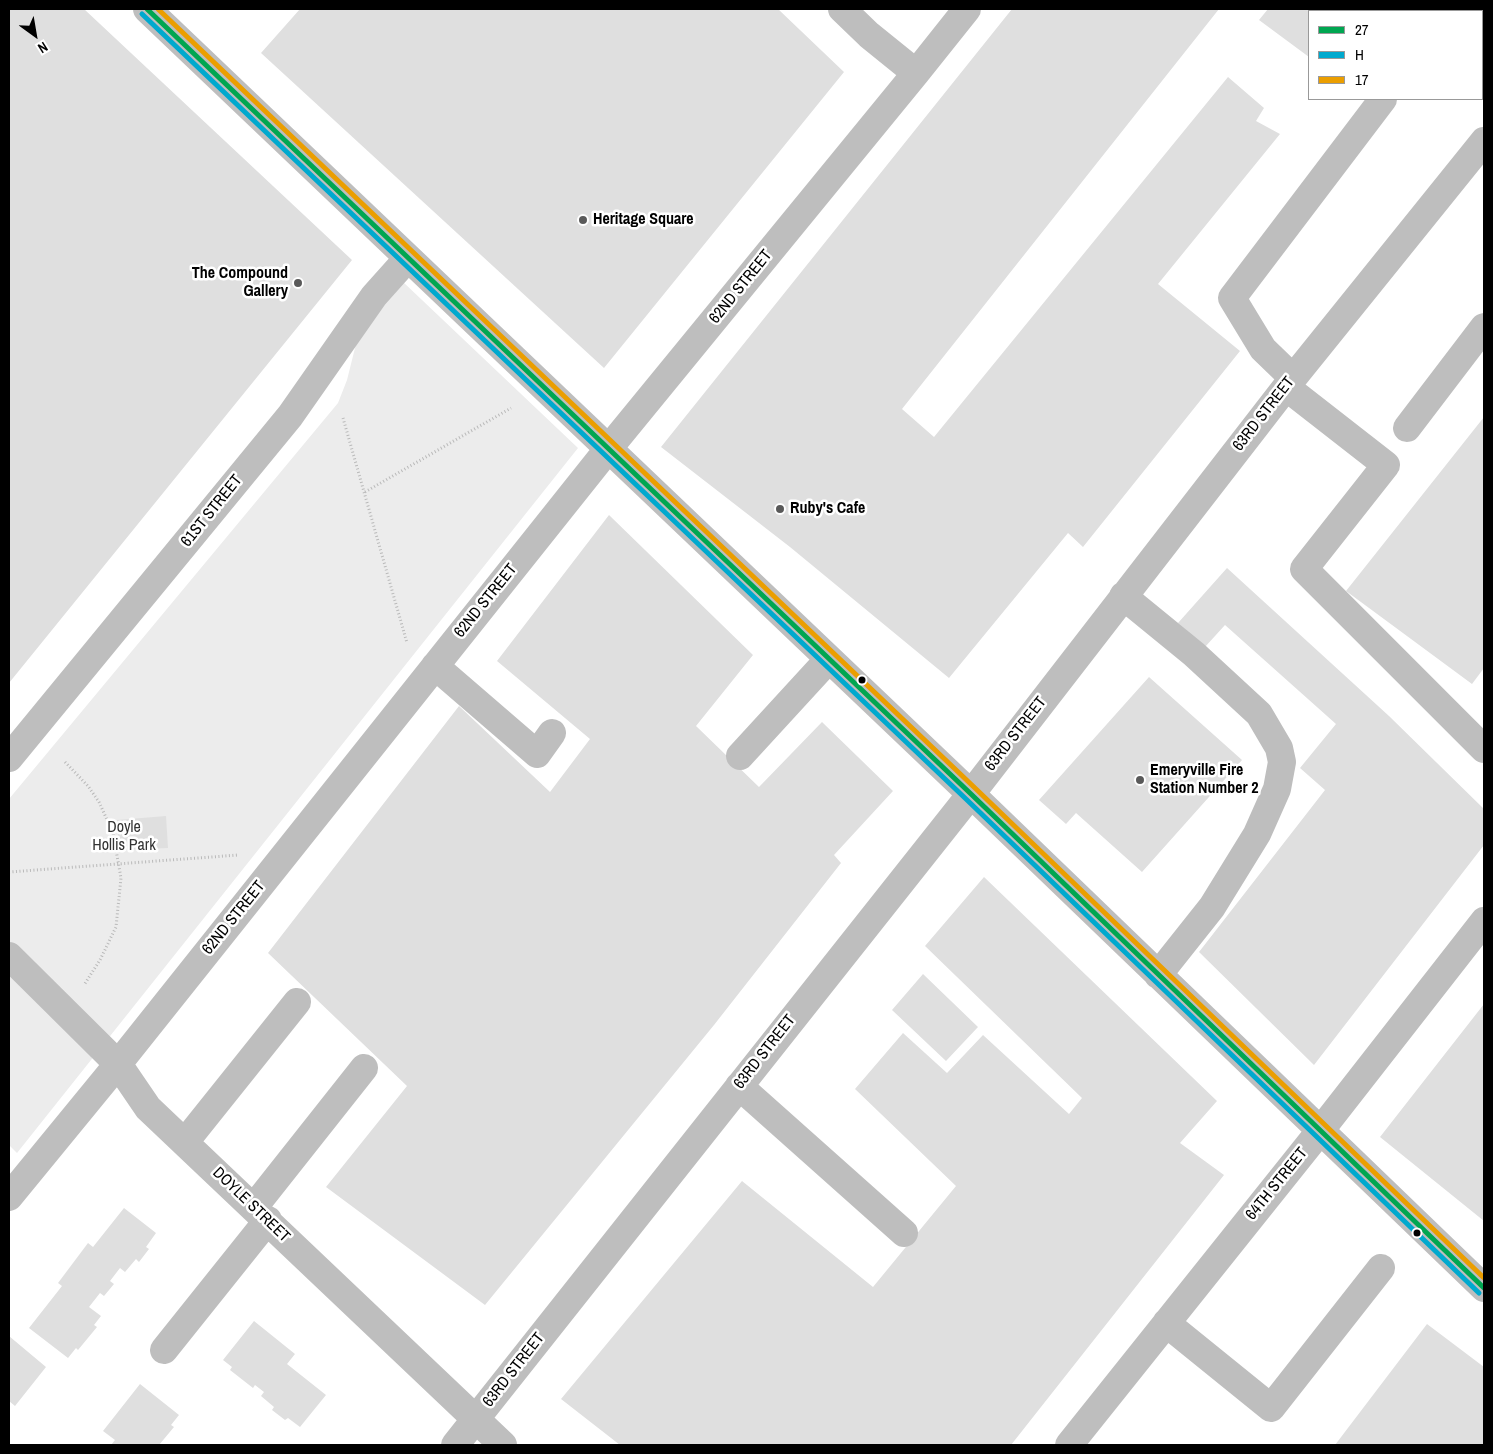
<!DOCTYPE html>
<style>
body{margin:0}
#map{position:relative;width:1493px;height:1454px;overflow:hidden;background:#fff;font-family:"Archivo Narrow",sans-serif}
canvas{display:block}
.frame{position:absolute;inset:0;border:10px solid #000;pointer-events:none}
.legend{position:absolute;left:1308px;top:10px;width:175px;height:90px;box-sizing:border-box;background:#fff;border:1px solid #999;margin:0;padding:6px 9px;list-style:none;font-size:15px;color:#000}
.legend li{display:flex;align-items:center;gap:10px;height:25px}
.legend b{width:25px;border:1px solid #999}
.north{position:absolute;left:10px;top:10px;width:50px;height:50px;-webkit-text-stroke:4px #fff;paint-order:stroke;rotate:148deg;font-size:14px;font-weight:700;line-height:20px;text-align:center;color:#000}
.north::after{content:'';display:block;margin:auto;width:18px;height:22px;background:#000;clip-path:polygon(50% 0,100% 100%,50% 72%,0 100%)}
</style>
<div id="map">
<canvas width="1493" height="1454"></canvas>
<div class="frame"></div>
<ul class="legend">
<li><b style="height:6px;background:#00a651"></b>27</li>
<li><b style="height:6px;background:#00a9ce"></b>H</li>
<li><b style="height:6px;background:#eb9e00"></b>17</li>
</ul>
<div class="north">N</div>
</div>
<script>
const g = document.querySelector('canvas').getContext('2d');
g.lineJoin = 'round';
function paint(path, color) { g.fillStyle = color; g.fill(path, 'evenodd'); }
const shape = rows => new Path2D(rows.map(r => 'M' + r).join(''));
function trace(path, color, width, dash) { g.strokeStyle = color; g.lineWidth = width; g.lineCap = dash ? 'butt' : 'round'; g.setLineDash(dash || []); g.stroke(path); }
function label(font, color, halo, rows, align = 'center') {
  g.font = font + ' "Archivo Narrow",sans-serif'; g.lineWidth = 5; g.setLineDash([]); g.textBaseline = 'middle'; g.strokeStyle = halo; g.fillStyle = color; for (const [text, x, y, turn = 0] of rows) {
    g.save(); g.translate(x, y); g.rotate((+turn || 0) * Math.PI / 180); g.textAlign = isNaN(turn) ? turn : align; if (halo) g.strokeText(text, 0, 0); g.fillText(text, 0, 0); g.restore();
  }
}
const green = shape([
 [402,281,578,448,17,1153,9,1145,9,799,338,403,347,380,357,340]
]);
const building = shape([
 [9,9,84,9,352,260,9,683],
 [300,9,778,9,844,72,604,368,261,53],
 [1012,9,1219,9,902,409,934,437,1228,77,1264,108,1256,121,1280,134,1158,284,1240,351,1083,547,1068,533,949,678,790,547,661,447],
 [1268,9,1369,9,1367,11,1309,11,1309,57,1259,20],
 [1484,417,1484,668,1472,684,1346,591],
 [609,515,753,655,696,726,759,787,822,722,893,791,834,855,841,863,714,1025,485,1305,326,1187,407,1086,268,953,459,706,550,792,590,739,497,661],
 [1227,568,1389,716,1484,809,1484,845,1314,1065,1199,952,1325,790,1300,768,1336,724,1225,625,1205,647,1178,623],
 [1149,677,1242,760,1142,872,1076,813,1066,824,1039,800],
 [166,816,168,848,119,850,117,820],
 [984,877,1217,1101,1180,1143,1224,1175,1011,1445,620,1445,561,1399,742,1181,873,1287,956,1186,855,1089,903,1033,947,1073,983,1035,1069,1114,1082,1098,925,946],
 [923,974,978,1027,946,1061,892,1010],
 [1484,1004,1484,1221,1380,1137],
 [124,1208,156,1233,146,1247,149,1249,139,1262,136,1259,125,1272,120,1268,110,1281,114,1284,104,1296,100,1293,89,1307,101,1316,94,1325,97,1327,78,1350,76,1348,68,1358,29,1328,62,1286,58,1283,88,1243,93,1247],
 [254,1321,295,1354,287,1364,326,1395,300,1427,288,1418,285,1420,272,1410,274,1407,261,1396,264,1392,255,1385,253,1388,230,1370,232,1367,223,1360],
 [1427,1324,1484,1367,1484,1445,1335,1445],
 [9,1336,46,1367,15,1406,9,1401],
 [140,1384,179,1415,171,1425,174,1427,159,1445,111,1445,115,1440,103,1431]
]);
const path = shape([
 [343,418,407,643],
 [365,492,511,408],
 [65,762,88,786,99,802,113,833,121,878,116,927,100,960,84,985],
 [9,872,238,855]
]);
const minor = shape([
 [147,9,971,794,1484,1288],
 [842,9,869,35,916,73],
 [1450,11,1452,9],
 [1293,378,1263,349,1232,298,1383,99],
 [1286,387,1386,465,1304,569,1484,749],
 [1407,428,1484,327],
 [1123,596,1194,654,1259,714,1279,748,1282,762,1277,789,1257,834,1212,907,1158,975],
 [435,666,537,754,552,733],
 [740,756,829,659],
 [9,758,290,416,374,296,408,258],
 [9,956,118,1064,148,1108,503,1445],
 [739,1086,904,1233],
 [185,1142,297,1002],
 [9,1197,118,1064,609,448,916,73,967,9],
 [254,1207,364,1068],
 [1166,1323,1271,1408,1381,1268],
 [164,1350,268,1220],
 [455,1445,971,794,1293,378,1484,141],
 [1069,1445,1320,1131,1484,921]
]);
const bus1 = shape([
 [147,9,971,794,1484,1288]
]);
const bus2 = shape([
 [142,14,966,799,1479,1293]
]);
const bus3 = shape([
 [158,9,976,789,1484,1278]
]);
const markers = [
 [583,220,5,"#595959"],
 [298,283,5,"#595959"],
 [780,509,5,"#595959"],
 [862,680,4.5,"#000"],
 [1140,780,5,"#595959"],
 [1417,1233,4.5,"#000"]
];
const poiNames = [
 ["Heritage Square",593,220],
 ["The Compound",288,274,"right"],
 ["Gallery",288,292,"right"],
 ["Ruby's Cafe",790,509],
 ["Emeryville Fire",1150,771],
 ["Station Number 2",1150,789]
];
const streetNames = [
 ["62ND STREET",741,287,-51],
 ["63RD STREET",1264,414,-52],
 ["61ST STREET",212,511,-51],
 ["62ND STREET",486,601,-51],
 ["63RD STREET",1016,734,-52],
 ["62ND STREET",234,918,-51],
 ["63RD STREET",765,1052,-52],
 ["64TH STREET",1277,1184,-51],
 ["DOYLE STREET",251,1205,44],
 ["63RD STREET",514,1370,-52]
];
const parkNames = [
 ["Doyle",124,828],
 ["Hollis Park",124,846]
];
paint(green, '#ececec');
paint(building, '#dfdfdf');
trace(path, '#b9b9b9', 3, [1, 2.5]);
trace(minor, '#bebebe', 28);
trace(bus1, '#00a651', 5);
trace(bus2, '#00a9ce', 5);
trace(bus3, '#eb9e00', 5);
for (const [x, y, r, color] of markers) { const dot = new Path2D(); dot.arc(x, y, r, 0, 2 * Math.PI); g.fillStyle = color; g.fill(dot); trace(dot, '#fff', 2); }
label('bold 16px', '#000', '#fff', poiNames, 'left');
label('16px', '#000', '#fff', streetNames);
label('16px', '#333', '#fff', parkNames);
</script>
